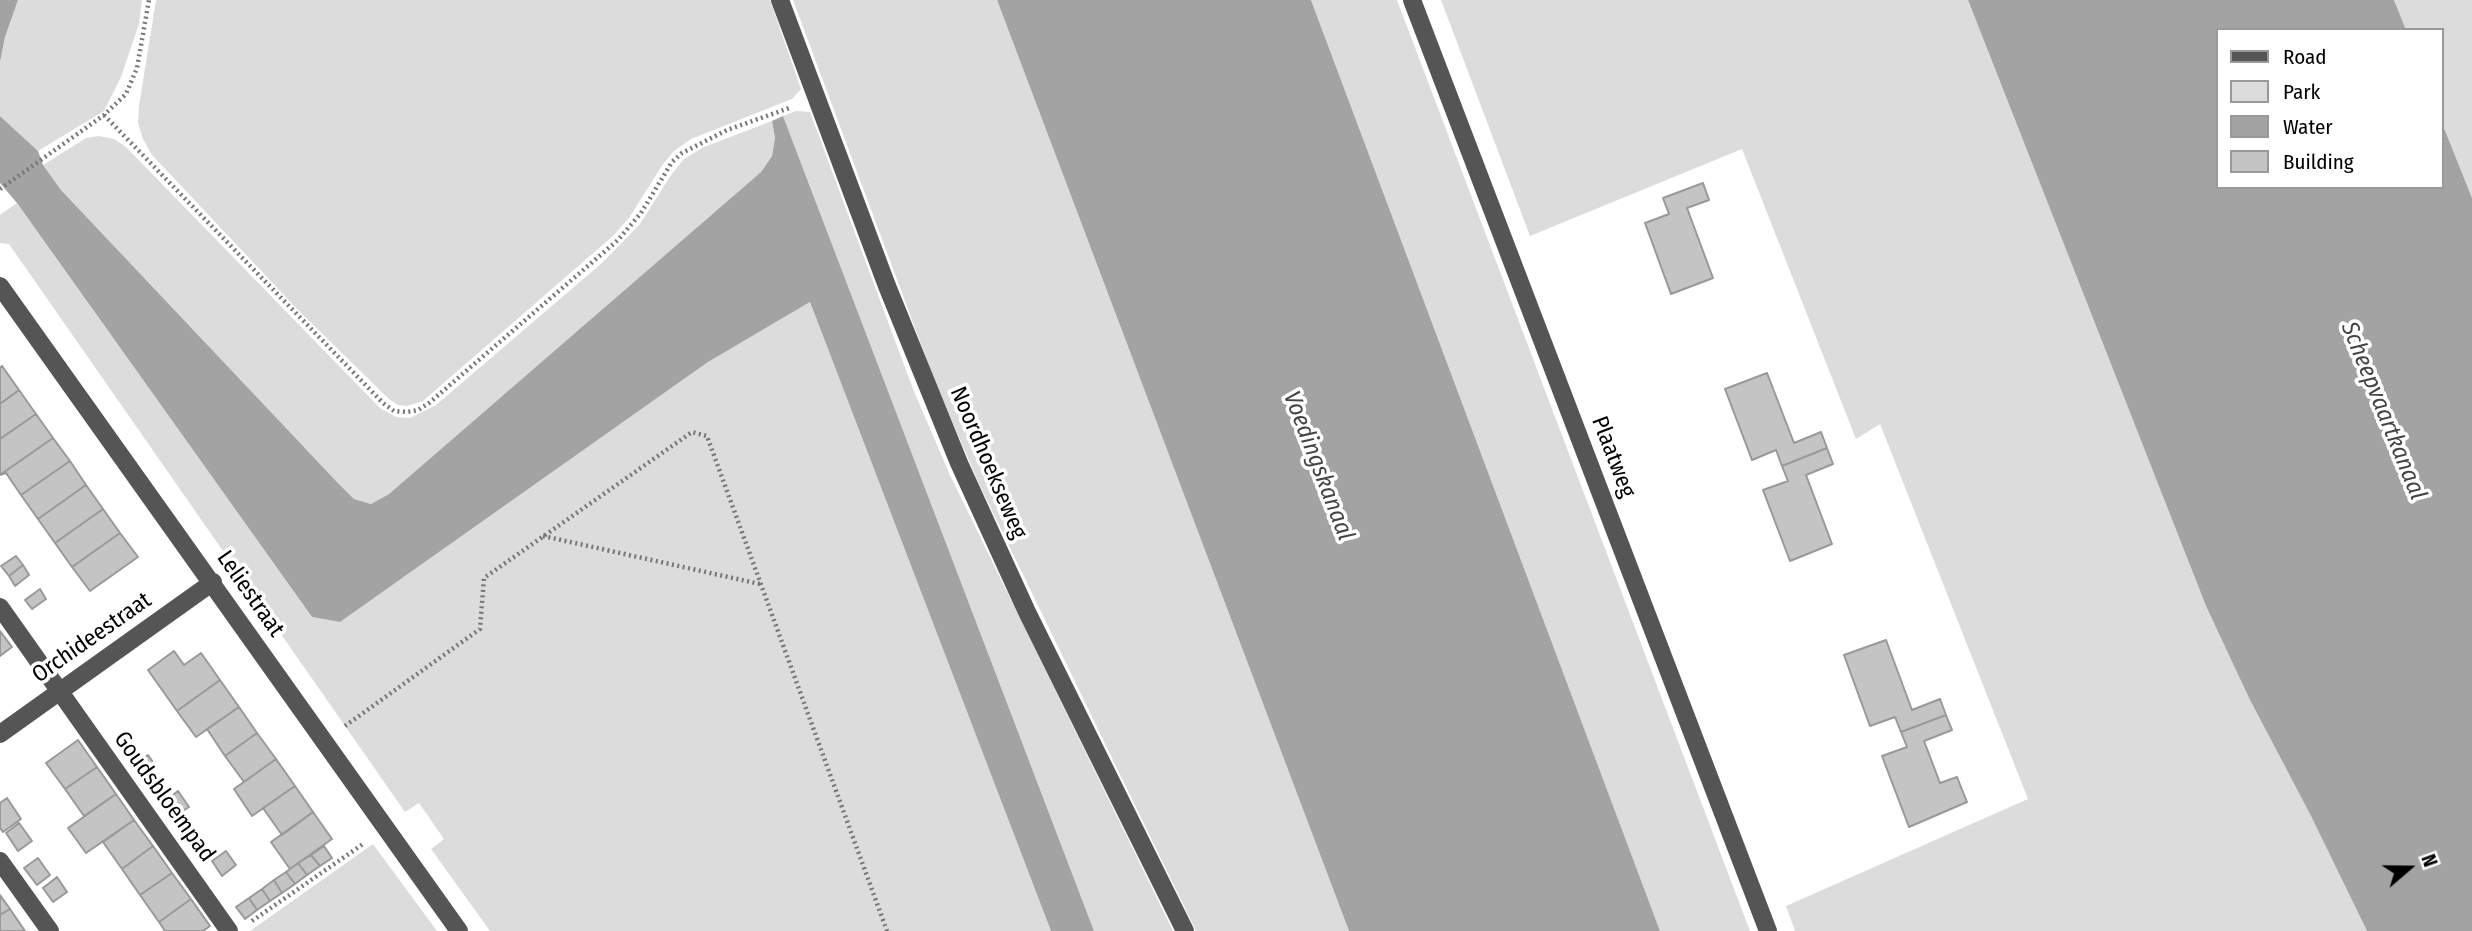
<!DOCTYPE html>
<style>
body{margin:0}
#map{position:relative;width:2472px;height:931px;overflow:hidden;background:#fff;font-family:"Fira Sans Condensed",sans-serif}
canvas{display:block}
.legend{position:absolute;left:2216px;top:28px;width:228px;height:161px;box-sizing:border-box;background:#fff;border:2px solid #999;margin:0;padding:9px 12px;list-style:none;font-size:21px;color:#000}
.legend li{display:flex;align-items:center;gap:14px;height:35px}
.legend b{width:35px;border:2px solid #999}
.north{position:absolute;left:2374px;top:833px;width:70px;height:70px;-webkit-text-stroke:5px #fff;paint-order:stroke;rotate:70deg;font-size:19px;font-weight:700;line-height:28px;text-align:center;color:#000}
.north::after{content:'';display:block;margin:auto;width:24px;height:32px;background:#000;clip-path:polygon(50% 0,100% 100%,50% 72%,0 100%)}
</style>
<div id="map">
<canvas width="2472" height="931"></canvas>
<ul class="legend">
<li><b style="height:9px;background:#555"></b>Road</li>
<li><b style="height:19px;background:#dcdcdc"></b>Park</li>
<li><b style="height:19px;background:#a3a3a3"></b>Water</li>
<li><b style="height:19px;background:#c4c4c4"></b>Building</li>
</ul>
<div class="north">N</div>
</div>
<script>
const g = document.querySelector('canvas').getContext('2d');
g.lineJoin = 'round';
function paint(path, color) { g.fillStyle = color; g.fill(path, 'evenodd'); }
const shape = rows => new Path2D(rows.map(r => 'M' + r).join(''));
function trace(path, color, width, dash) { g.strokeStyle = color; g.lineWidth = width; g.lineCap = dash ? 'butt' : 'round'; g.setLineDash(dash || []); g.stroke(path); }
function label(font, color, halo, rows, align = 'center') {
  g.font = font + ' "Fira Sans Condensed",sans-serif'; g.lineWidth = 7; g.setLineDash([]); g.textBaseline = 'middle'; g.strokeStyle = halo; g.fillStyle = color; for (const [text, x, y, turn = 0] of rows) {
    g.save(); g.translate(x, y); g.rotate((+turn || 0) * Math.PI / 180); g.textAlign = isNaN(turn) ? turn : align; if (halo) g.strokeText(text, 0, 0); g.fillText(text, 0, 0); g.restore();
  }
}
const green = shape([
 [18,0,142,0,139,24,121,77,104,111,38,151,0,116,0,62,5,37],
 [156,0,770,0,801,89,792,99,691,139,674,151,663,164,629,218,614,235,423,401,407,406,398,405,389,399,298,310,152,155,143,139,138,123,139,106],
 [793,0,997,0,1349,931,1196,931,980,486,934,379],
 [1311,0,1397,0,1750,931,1660,931],
 [1441,0,1968,0,2206,606,2249,698,2311,816,2367,931,1795,931,1786,906,2028,799,1880,424,1856,439,1742,149,1530,236],
 [2394,0,2472,0,2472,198,2442,123,2442,30,2406,30],
 [796,111,810,112,913,389,949,473,1173,931,1094,931,783,116],
 [772,121,775,138,772,156,761,172,389,494,371,504,354,499,337,482,61,190,43,165,86,138,99,136,114,139,126,147,380,408,396,417,410,418,436,405,602,263,640,224,671,175,684,159,704,147],
 [17,203,312,617,340,622,708,362,810,302,1051,931,490,931,431,849,444,839,419,803,405,812,9,244,0,243,0,215],
 [373,844,437,931,250,931]
]);
const water = shape([
 [0,0,18,0,5,37,0,62],
 [997,0,1311,0,1660,931,1349,931],
 [1968,0,2394,0,2406,30,2218,30,2218,187,2442,187,2442,123,2472,198,2472,931,2367,931,2311,816,2249,698,2206,606],
 [0,116,38,151,43,165,61,190,337,482,354,499,371,504,389,494,761,172,772,156,775,138,772,121,783,116,1094,931,1051,931,810,302,708,362,340,622,312,617,17,203,0,183]
]);
const building = shape([
 [1703,183,1709,200,1687,208,1713,278,1671,294,1645,223,1669,214,1663,198,1703,183],
 [2,366,19,390,0,404,0,368,2,366],
 [1767,373,1794,443,1821,432,1827,448,1782,466,1776,450,1752,460,1725,389,1767,373],
 [19,390,36,414,0,439,0,404,19,390],
 [36,414,53,438,0,475,0,439,36,414],
 [53,438,70,461,21,495,6,473,0,475,53,438],
 [1827,448,1833,464,1806,475,1832,544,1790,561,1763,490,1788,481,1782,466,1827,448],
 [70,461,86,485,38,519,21,495,70,461],
 [86,485,103,509,55,543,38,519,86,485],
 [103,509,120,533,72,567,55,543,103,509],
 [120,533,138,557,90,591,72,567,120,533],
 [16,556,23,565,9,576,1,566,16,556],
 [23,565,29,575,15,586,9,576,23,565],
 [40,589,46,599,32,609,25,600,40,589],
 [0,631,12,647,0,656,0,631],
 [1886,640,1912,710,1940,699,1946,715,1901,732,1895,717,1870,726,1844,655,1886,640],
 [174,651,184,665,201,653,220,680,177,711,148,670,174,651],
 [220,680,239,707,196,737,177,711,220,680],
 [239,707,257,733,225,756,207,729,239,707],
 [1946,715,1952,730,1924,741,1940,783,1957,777,1967,802,1909,827,1882,756,1907,747,1901,732,1946,715],
 [257,733,276,759,244,782,225,756,257,733],
 [78,740,97,767,65,789,46,763,78,740],
 [148,755,155,765,143,774,136,764,148,755],
 [276,759,295,786,252,816,234,789,276,759],
 [97,767,116,794,84,816,65,789,97,767],
 [295,786,313,812,282,835,263,808,295,786],
 [178,791,189,807,175,816,165,801,178,791],
 [116,794,134,820,86,853,68,828,116,794],
 [7,798,21,819,3,832,0,828,0,803,7,798],
 [313,812,332,839,290,869,271,842,313,812],
 [134,820,153,846,122,869,103,842,134,820],
 [19,823,32,841,18,851,6,833,19,823],
 [153,846,172,873,140,895,122,869,153,846],
 [324,846,332,858,320,866,311,855,324,846],
 [226,851,236,865,222,876,212,861,226,851],
 [311,855,320,866,307,875,298,863,311,855],
 [38,858,50,875,37,885,24,868,38,858],
 [298,863,307,875,295,884,286,872,298,863],
 [286,872,295,884,282,893,274,880,286,872],
 [172,873,191,899,159,922,140,895,172,873],
 [57,877,67,892,53,902,43,888,57,877],
 [274,880,282,893,270,901,262,889,274,880],
 [262,889,270,901,257,910,249,898,262,889],
 [0,895,10,909,0,915,0,895],
 [249,898,257,910,245,919,236,907,249,898],
 [191,899,210,926,203,931,165,931,159,922,191,899],
 [10,909,25,931,0,931,0,915,10,909]
]);
const path = shape([
 [104,115,383,403,394,411,407,412,418,410,429,403,618,240,641,213,672,162,682,153,727,130,792,107],
 [0,189,104,115,126,94,137,68,149,0],
 [543,536,760,584],
 [345,726,480,629,484,578,692,432,707,436,887,931],
 [252,921,363,844]
]);
const minor = shape([
 [780,0,887,286,959,463,1027,612,1185,931],
 [1412,0,1768,931],
 [0,286,459,931],
 [0,607,229,931],
 [0,734,213,582],
 [0,861,50,931]
]);
const streetNames = [
 ["Plaatweg",1613,457,69],
 ["Noordhoekseweg",988,463,67],
 ["Leliestraat",250,594,55],
 ["Orchideestraat",92,638,-35],
 ["Goudsbloempad",164,797,54]
];
const waterNames = [
 ["Scheepvaartkanaal",2383,411,68],
 ["Voedingskanaal",1318,466,69]
];
paint(green, '#dcdcdc');
paint(water, '#a3a3a3');
paint(building, '#c4c4c4');
trace(building, '#999', 2);
trace(path, '#777', 4.5, [2, 3.5]);
trace(minor, '#555', 18);
label('23px', '#000', '#fff', streetNames);
label('italic 24px', '#444', '#fff', waterNames);
</script>
